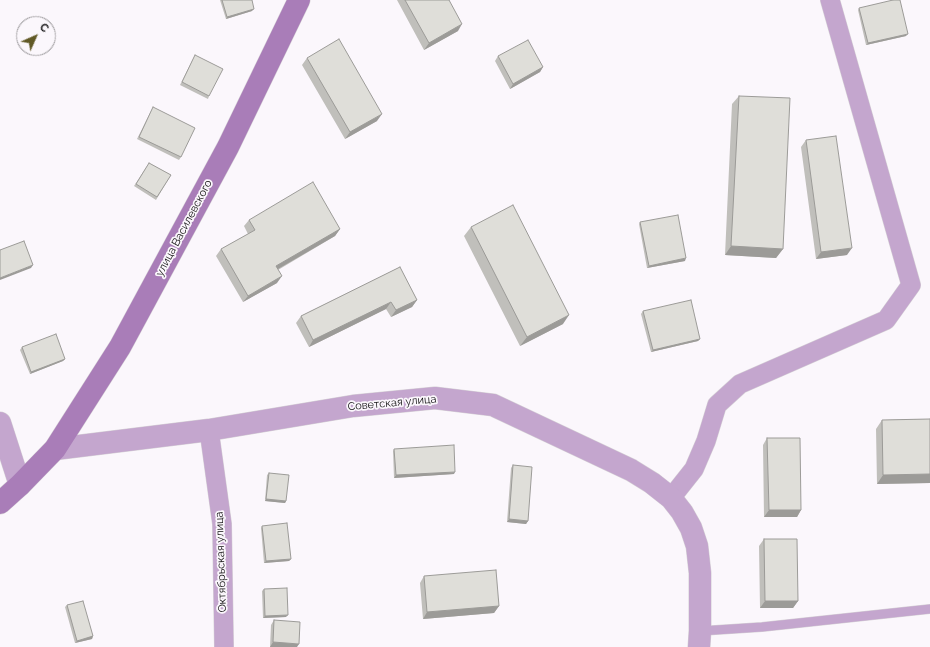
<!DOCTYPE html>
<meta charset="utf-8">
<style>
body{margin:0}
#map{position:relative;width:930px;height:647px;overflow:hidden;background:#fbf7fc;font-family:Raleway,sans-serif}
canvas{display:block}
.north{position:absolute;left:16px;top:16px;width:40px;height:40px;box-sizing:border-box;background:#fbf7fc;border:1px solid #9d9b9e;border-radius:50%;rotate:45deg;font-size:11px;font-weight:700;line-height:16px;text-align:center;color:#111011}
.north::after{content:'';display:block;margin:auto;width:14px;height:18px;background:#615926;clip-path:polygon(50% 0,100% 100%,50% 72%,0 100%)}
</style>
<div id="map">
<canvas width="930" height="647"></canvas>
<div class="north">С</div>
</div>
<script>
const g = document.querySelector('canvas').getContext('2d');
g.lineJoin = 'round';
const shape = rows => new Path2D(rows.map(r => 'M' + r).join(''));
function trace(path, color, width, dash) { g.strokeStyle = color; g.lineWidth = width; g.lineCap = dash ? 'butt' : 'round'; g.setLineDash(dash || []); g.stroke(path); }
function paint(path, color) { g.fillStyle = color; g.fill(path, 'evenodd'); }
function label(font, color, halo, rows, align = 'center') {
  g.font = font + ' Raleway,sans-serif'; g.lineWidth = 3.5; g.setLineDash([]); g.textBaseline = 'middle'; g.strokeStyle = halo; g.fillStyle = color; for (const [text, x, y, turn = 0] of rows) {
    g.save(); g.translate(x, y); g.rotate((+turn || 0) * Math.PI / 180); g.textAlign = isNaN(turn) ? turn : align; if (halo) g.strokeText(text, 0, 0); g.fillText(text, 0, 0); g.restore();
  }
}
const service = shape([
 [700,631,762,627,930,609]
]);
const minor = shape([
 [209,430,222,524,224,647],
 [671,498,694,469,706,441,717,405,740,384,886,320,911,285,830,0]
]);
const tertiary = shape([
 [0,423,20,485],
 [55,449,209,430,353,406,435,398,493,405,631,470,652,483,671,498,682,512,691,528,697,546,700,573,700,631,699,647]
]);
const secondary = shape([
 [0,503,20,485,55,449,120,347,228,147,299,0]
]);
const wall = shape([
 [220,0,252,0,252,11,226,19],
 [397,0,449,0,458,31,424,50],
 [859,8,906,36,866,45,858,10],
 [195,55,209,96,208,99,180,85],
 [498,56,543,67,540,72,510,89,495,61],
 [307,58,377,121,345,139,302,65],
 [739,96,783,249,776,258,725,255,732,104],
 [153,107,181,157,179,160,137,139],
 [806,140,847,255,816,259,801,147],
 [149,163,171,175,156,200,134,186],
 [249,220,340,229,335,236,278,270,277,283,243,302,216,256,221,249,248,234,244,226],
 [640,222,685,261,647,268,639,224],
 [471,227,563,324,520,346,464,236],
 [400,267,417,300,412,307,391,317,386,309,309,347,296,323,301,316],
 [643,311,700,339,698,341,651,352,641,314],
 [22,347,65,359,63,361,30,374,20,350],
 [930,419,930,483,877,484,876,429,882,420],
 [767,438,801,510,797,517,764,517,763,445],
 [394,449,454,474,394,478,393,451],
 [513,465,528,521,526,524,507,522,511,468],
 [269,473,286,501,285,503,265,501,267,475],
 [262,526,291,559,289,561,264,563,261,528],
 [764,539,798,601,793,608,760,608,759,546],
 [424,576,499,606,494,613,423,619,420,583],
 [264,589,286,617,263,618,262,591],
 [67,605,93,636,92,639,75,643,65,607],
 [274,620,297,647,270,647,271,625]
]);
const shadedWall = shape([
 [254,9,252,11,226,19,227,17],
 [462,24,458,31,424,50,429,43],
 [908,34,906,36,866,45,868,43],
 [543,67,540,72,510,89,513,84],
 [382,114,377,121,345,139,350,132],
 [340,229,335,236,271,273,276,266],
 [731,246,783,249,776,258,725,255],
 [852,248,847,255,816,259,821,252],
 [686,258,685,261,647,268,649,266],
 [33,265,31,268,0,280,0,278],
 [282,276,277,283,243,302,248,296],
 [417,300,412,307,391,317,396,310],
 [391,302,386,309,309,347,313,340],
 [569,315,563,324,520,346,527,337],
 [700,339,698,341,651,352,653,350],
 [65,359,63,361,30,374,31,372],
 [455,472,454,474,394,478,396,475],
 [930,474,930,483,877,484,883,475],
 [266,499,286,501,285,503,265,501],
 [769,510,801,510,797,517,764,517],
 [509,519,528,521,526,524,507,522],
 [291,559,289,561,264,563,266,561],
 [765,601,798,601,793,608,760,608],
 [499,606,494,613,423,619,427,612],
 [288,615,286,617,263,618,265,616],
 [93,636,92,639,75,643,77,641],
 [273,642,299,644,297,647,270,647]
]);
const building = shape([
 [222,0,252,0,254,9,227,17,222,0],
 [405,0,449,0,462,24,429,43,405,0],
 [893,0,900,0,908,34,868,43,859,8,893,0],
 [339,39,382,114,350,132,307,58,339,39],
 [528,40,543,67,513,84,498,56,528,40],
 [195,55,223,69,209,96,182,82,195,55],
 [739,96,790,98,783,249,731,246,739,96],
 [153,107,195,128,181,157,139,137,153,107],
 [836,136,852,248,821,252,806,140,836,136],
 [149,163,171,175,157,197,136,184,149,163],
 [313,182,340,229,276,266,282,276,248,296,221,249,255,230,249,220,313,182],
 [513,205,569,315,527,337,471,227,513,205],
 [678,215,686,258,649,266,640,222,678,215],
 [24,241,33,265,0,278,0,250,24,241],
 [400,267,417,300,396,310,391,302,313,340,301,316,400,267],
 [691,300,700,339,653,350,643,311,691,300],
 [56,334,65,359,31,372,22,347,56,334],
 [930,419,930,474,883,475,882,420,930,419],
 [767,438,800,438,801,510,769,510,767,438],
 [454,445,455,472,396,475,394,449,454,445],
 [513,465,532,467,528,521,509,519,513,465],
 [269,473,289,475,286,501,266,499,269,473],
 [287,523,291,559,266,561,262,526,287,523],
 [764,539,797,539,798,601,765,601,764,539],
 [496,570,499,606,427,612,424,576,496,570],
 [287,588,288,615,265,616,264,589,287,588],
 [83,601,93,636,77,641,67,605,83,601],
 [274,620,300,622,299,644,273,642,274,620]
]);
const streetNames = [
 ["улица Василевского",184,228,-62],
 ["Советская улица",392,403,-5],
 ["Октябрьская улица",221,562,-92]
];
trace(service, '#d6d2d6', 10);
trace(minor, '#d6d2d6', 20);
trace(tertiary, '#d6d2d6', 23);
trace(secondary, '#d6d2d6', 23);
trace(service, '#c4a6ce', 9);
trace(minor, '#c4a6ce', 19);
trace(tertiary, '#c4a6ce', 22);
trace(secondary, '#a97db8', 22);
paint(wall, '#c0bfbb');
paint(shadedWall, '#9c9b98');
paint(building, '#dfded9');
trace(building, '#9c9b98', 1);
label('11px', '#111011', '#fbf7fc', streetNames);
</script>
